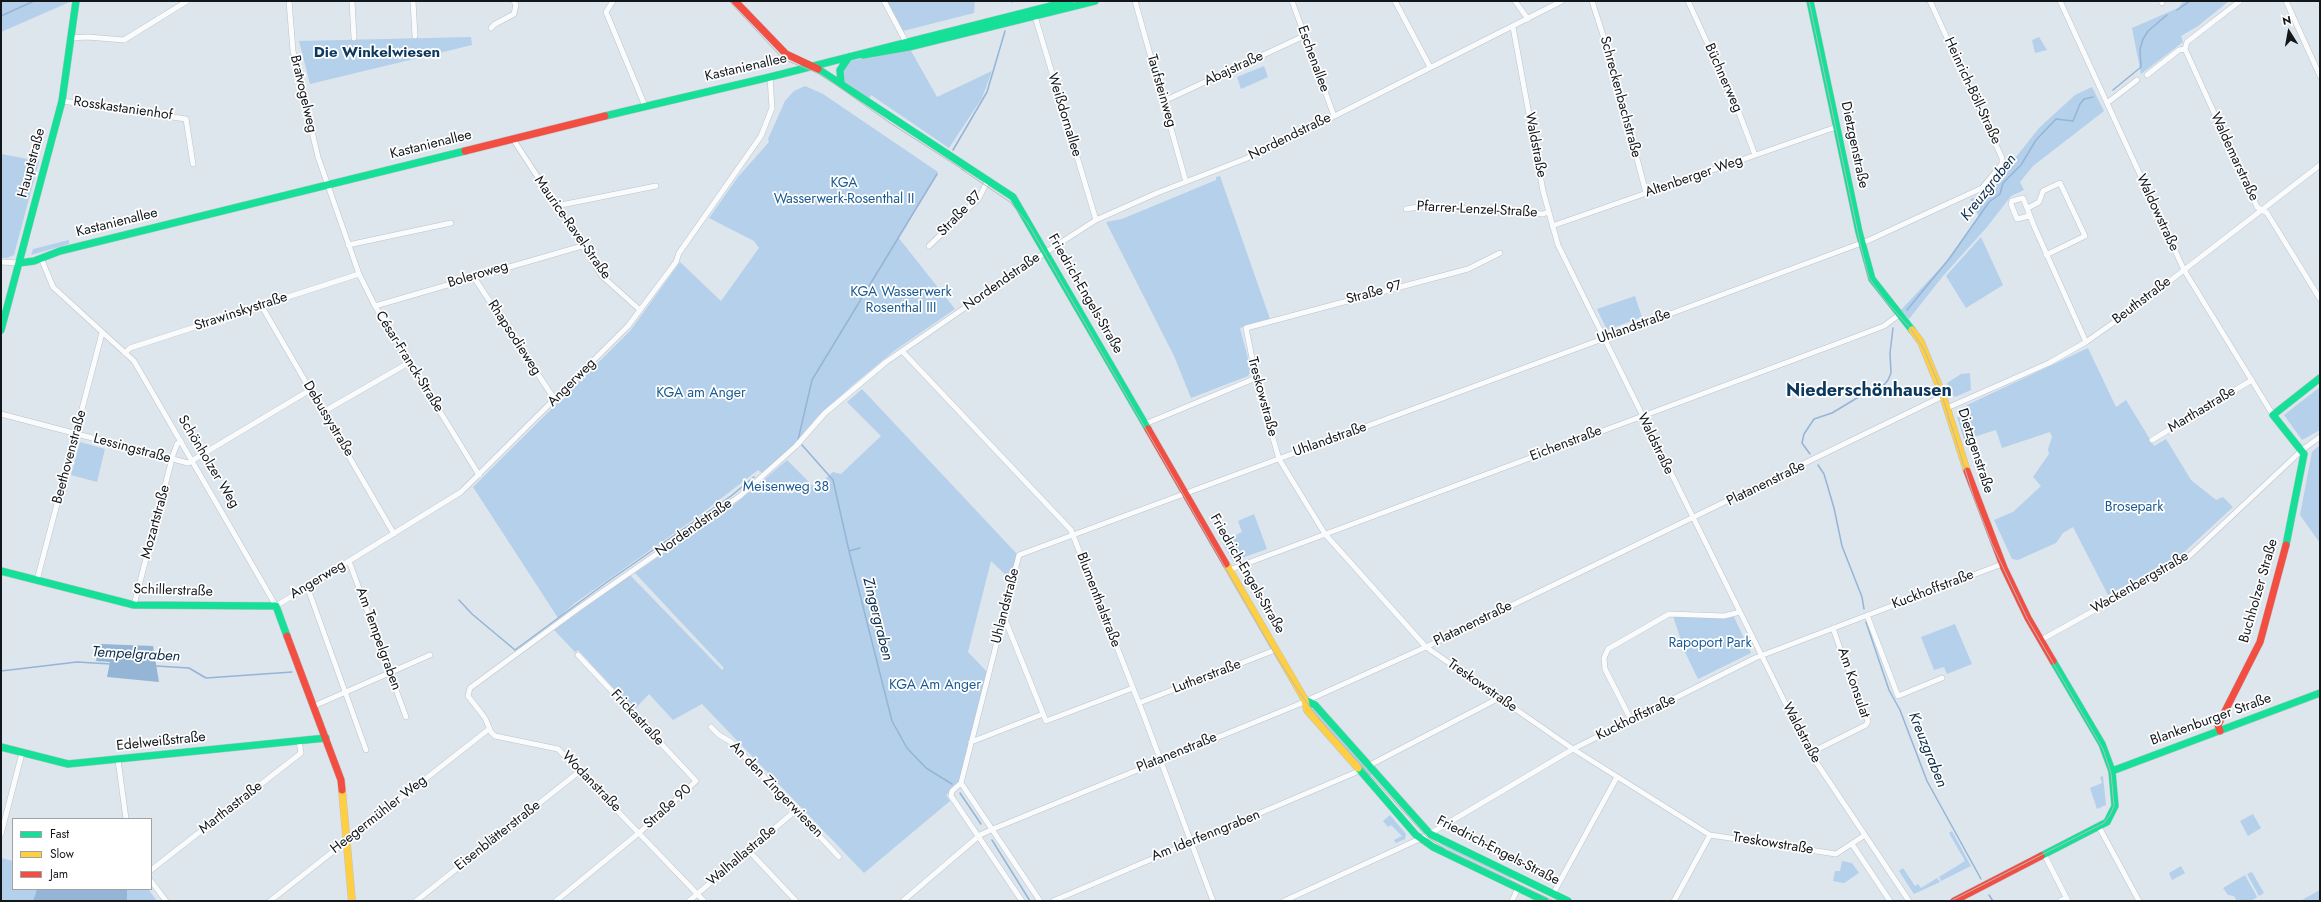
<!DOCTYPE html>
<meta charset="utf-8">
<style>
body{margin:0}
#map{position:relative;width:2321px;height:902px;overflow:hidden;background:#dde5ed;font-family:Jost,sans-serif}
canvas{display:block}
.frame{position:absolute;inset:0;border:2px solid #12171c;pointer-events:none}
.legend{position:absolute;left:12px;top:818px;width:140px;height:72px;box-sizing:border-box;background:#fff;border:1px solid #a0a2a4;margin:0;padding:5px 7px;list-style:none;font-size:12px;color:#12171c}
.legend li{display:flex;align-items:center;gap:8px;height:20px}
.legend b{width:20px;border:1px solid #a0a2a4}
.north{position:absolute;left:2269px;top:12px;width:40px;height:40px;-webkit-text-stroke:3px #fff;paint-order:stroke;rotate:349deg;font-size:11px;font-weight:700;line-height:16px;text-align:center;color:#12171c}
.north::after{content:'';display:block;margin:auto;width:14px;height:18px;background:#12171c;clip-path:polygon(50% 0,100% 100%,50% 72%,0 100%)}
</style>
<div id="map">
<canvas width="2321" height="902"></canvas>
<div class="frame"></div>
<ul class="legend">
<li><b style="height:5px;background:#16e098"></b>Fast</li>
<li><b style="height:5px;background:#ffcf43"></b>Slow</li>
<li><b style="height:5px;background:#f24e42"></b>Jam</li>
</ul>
<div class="north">N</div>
</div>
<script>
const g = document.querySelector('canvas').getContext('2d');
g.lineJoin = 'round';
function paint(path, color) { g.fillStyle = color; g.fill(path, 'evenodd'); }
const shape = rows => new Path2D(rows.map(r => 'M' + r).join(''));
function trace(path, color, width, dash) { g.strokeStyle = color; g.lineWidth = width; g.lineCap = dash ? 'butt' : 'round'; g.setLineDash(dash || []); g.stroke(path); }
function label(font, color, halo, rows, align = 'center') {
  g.font = font + ' Jost,sans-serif'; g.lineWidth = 3.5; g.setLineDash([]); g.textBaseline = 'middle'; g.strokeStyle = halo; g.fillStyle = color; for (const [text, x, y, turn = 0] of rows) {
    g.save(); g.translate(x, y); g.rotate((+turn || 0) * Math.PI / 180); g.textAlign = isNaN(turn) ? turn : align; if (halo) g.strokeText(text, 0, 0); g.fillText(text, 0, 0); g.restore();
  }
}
const green = shape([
 [1,1,72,1,1,32],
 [887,1,975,1,974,13,903,31],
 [2184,1,2229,1,2198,26,2181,36,2183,42,2141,74,2132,28,2178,8],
 [471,37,472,45,310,84,299,41],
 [2039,37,2047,50,2035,53,2032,40],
 [910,49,937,97,992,71,982,98,949,148,871,95,869,99,844,83,842,68,850,61],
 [1264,66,1268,77,1241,89,1237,77],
 [805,86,823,94,938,172,898,237,955,309,894,351,854,384,817,417,793,446,762,473,758,470,697,517,575,603,558,618,473,487,630,331,680,262,721,301,759,248,754,241,709,218,738,177,769,142,768,139,785,101,794,91],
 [2092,87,2104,111,2033,166,2020,182,2024,190,2011,196,1987,227,1943,276,1909,319,1901,310,1945,263,1979,217,1970,199,1985,194,2010,160,2016,157,2039,128,2075,95],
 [1,154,39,161,14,255,7,258,1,258],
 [1220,176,1270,319,1240,328,1251,370,1248,376,1191,398,1174,356,1106,222,1122,219,1216,180,1216,177],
 [1981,237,2003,285,1966,308,1946,276],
 [69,240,69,244,31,255,33,249],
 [1635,296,1642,317,1607,330,1597,309],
 [2088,348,2116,407,2126,400,2154,446,2166,439,2191,480,2216,500,2223,497,2233,507,2181,555,2108,595,2073,527,2063,533,2056,543,2018,560,2012,559,1994,520,2013,512,2041,486,2033,477,2049,454,2048,449,2052,437,2050,432,2002,448,1996,430,1964,440,1957,417,1970,413,1967,405],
 [1970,373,1971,390,1955,397,1951,394,1947,383,1961,374],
 [2320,387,2320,430,2302,440,2284,415],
 [862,389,1016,553,1017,556,1012,581,991,561,968,652,988,673,960,782,946,795,950,801,864,873,702,704,673,720,649,694,634,710,578,650,575,652,554,630,630,575,722,670,724,668,635,573,739,501,787,460,815,488,833,472,841,474,881,436,847,402],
 [80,442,105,449,97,482,71,475],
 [2320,445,2320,543,2300,515,2312,452],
 [1254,514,1267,549,1233,561,1222,542,1242,532,1238,521],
 [1673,616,1734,617,1751,653,1698,679,1684,650],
 [1955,624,1972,664,1947,674,1944,667,1934,670,1921,637],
 [1314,708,1372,774,1368,778,1316,718,1317,716,1312,709],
 [2103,776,2106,805,2097,809,2090,788,2102,783,2100,777],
 [2253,814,2261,828,2248,836,2240,821],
 [1390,815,1406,834,1405,839,1396,843,1394,840,1402,836,1391,825,1388,827,1383,821],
 [1952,831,1971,866,1941,881,1939,877,1965,861,1949,833],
 [1440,842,1512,877,1511,879,1448,849,1439,843],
 [1,858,13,861,13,889,37,889,33,901,1,901],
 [1842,861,1852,863,1859,873,1844,883,1833,881,1835,871,1840,871],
 [2181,866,2185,873,2172,880,2169,873],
 [1903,868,1915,886,1918,884,1921,888,1937,878,1940,882,1914,894,1899,871],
 [2252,872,2264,893,2259,896,2247,874],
 [2245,875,2257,897,2251,901,2237,901,2234,896,2228,895,2223,888],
 [127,889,148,889,157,901,127,901],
 [2320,890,2320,901,2300,901]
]);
const water = shape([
 [100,644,153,646,159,682,107,677,110,662,96,661],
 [37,889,127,889,127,901,33,901]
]);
const stream = shape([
 [1012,2,1012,1],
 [2177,10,2190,1],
 [1,16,34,1],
 [2113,90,2141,67,2140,49,2143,39,2148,31,2167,15],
 [953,150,987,92,1005,31],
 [1907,310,1949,259,1989,202,2000,194,2003,183,2021,165,2036,140,2056,119,2073,121,2080,104,2084,99,2093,97],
 [798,440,812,380,937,174],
 [802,445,833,480,849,551,892,721,907,748,926,768,952,784],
 [1810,454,1802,443,1804,434,1814,419,1832,413,1867,392,1884,385,1888,380,1891,373,1890,353,1893,328],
 [1818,465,1824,474,1834,508,1842,546,1862,597,1864,609],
 [849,551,860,548],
 [459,600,472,614,515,650,607,582,731,496,754,477],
 [1866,622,1889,690,1900,710,1927,781,1981,879],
 [156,666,189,668,206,678,292,672],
 [1,671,77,662,111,664],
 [960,793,981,824],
 [992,840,1030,901],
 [1989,895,1993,901]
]);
const street = shape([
 [289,1,293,51,318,157,359,274,375,306,479,475],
 [352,1,354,38],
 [413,1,415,36],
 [613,1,606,12,645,106],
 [884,1,907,44],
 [1135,1,1186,182],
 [1292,1,1334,116],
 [1395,1,1430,67],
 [1515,1,1528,19],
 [1592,1,1612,63,1646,193],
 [1688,1,1738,110,1755,155],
 [2060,1,2184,270,2273,415],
 [2161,1,2162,3],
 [2286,1,2320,76],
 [1034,13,1096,220],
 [1513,27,1543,191,1558,245,1810,753,1909,901],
 [491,28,495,24,514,14,516,5,514,1],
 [71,38,87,37,124,40,187,1],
 [2185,49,2257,207,2267,213,2320,299],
 [2185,49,2187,42,2240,1],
 [2147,75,2179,50,2185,49],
 [62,101,186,119,193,164],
 [1164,101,1304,36],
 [2107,103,2137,80],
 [513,139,602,276,640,310],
 [556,206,656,186],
 [2028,208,2039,202,2043,191,2060,183,2085,236,2046,255],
 [1406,209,1424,206,1543,214,1548,212],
 [2029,216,2017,219,2011,204,2012,201,2023,198,2034,226,2086,342],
 [1552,226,1836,127],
 [348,245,451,223],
 [929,246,979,198,988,180],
 [1500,253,1468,269,1246,328,1256,378,1279,459,1325,534,1426,647,1573,749,1710,835,1836,854,1865,835],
 [41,258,53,287,134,361,276,606,461,492,628,326,676,262,679,253,761,136,772,108,770,77],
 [1,262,19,263],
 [473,276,555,400],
 [261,305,394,534],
 [375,306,582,246],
 [902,351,1071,530,1144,716,1213,901],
 [125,353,130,348,359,274],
 [1947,408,2049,363,2086,342,2140,304,2320,165],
 [323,412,410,362],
 [1,414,188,463,310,390],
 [1145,424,1256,378],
 [2152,440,2252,380],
 [349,561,406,717],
 [1229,570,1847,340,1884,326,1900,314],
 [37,580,102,333],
 [307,586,366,750],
 [134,605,173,455,177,444,181,441],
 [1867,615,1898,696,1942,678],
 [1002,621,1006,622,1046,721,1133,688],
 [2041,640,2185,560,2302,450,2320,437],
 [1139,703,1275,650],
 [314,706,430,655],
 [1631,720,1605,669,1604,658,1608,649,1669,614,1724,616,1740,612],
 [711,727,719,735,731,742,839,857],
 [971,742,1043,714],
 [1810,753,1866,725,1868,721,1858,699,1855,682,1845,663,1833,628],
 [118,760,126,819],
 [1368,766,1499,698],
 [961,783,1040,901],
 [2099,827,2139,901],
 [1,834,22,753],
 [1852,844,1890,901],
 [749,851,796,901],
 [2045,856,2068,901],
 [151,870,301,753,299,741],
 [151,881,166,901],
 [1553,894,1617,777],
 [270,901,489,729],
 [416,901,580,771],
 [556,901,640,832,696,781,578,655],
 [689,901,795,811],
 [704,901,558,749,495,736,491,732,485,718,468,696,470,688,579,608,740,496,796,446,825,413,886,362,1040,256,1096,220,1157,193,1245,159,1295,136,1562,1],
 [903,901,980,835,993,829,1297,705,1426,647,1943,396],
 [1022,901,951,796,952,791,961,783,1019,555,1867,241,1982,188,2002,164,2002,158,1930,1],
 [1053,901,1359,771],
 [1284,901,1426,836,1573,749,1755,658,2002,564],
 [1512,901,1518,888],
 [1674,901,1710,835],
 [2060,901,2066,898]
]);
const fast = shape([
 [1810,1,1859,232,1872,279,1912,330],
 [863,55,909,47,1095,1],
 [818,69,1013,197,1148,429],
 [841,83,840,70,849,57],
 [605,116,770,77,1070,1],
 [19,263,34,261,60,251,465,151],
 [1,330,62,101,76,1],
 [2286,545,2304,454,2273,415,2320,378],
 [1,571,134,605,276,606,287,636],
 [1305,700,1315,705,1430,834,1568,901],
 [1,747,68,764,326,738],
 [1358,768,1416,835,1433,847,1545,901],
 [2112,771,2320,693],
 [2041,856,2107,822,2115,806,2112,771,2102,744,2053,661]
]);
const slow = shape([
 [1912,330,1921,342,1943,396,1967,471],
 [1226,564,1305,700,1307,710,1358,768],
 [342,790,352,901]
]);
const jam = shape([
 [735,1,786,54,818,69],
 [465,151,605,116],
 [1148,429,1226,564],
 [1967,471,2004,568,2028,618,2053,661],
 [287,636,341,780,342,790],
 [2220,731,2218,725,2260,642,2286,545],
 [1954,901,2041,856]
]);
const tram = shape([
 [729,1,783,59,822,75,890,123,965,171],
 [1809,1,1860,243,1869,278,1884,299,1910,328,1924,349,1938,383,1974,498,1992,544,2027,618,2103,749,2111,773,2114,806,2110,815,2104,823,1951,901],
 [961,169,1010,202,1027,222,1273,651,1299,692,1320,720,1426,836,1447,850,1554,901]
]);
const streetNames = [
 ["Eschenallee",1313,59,70],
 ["Kastanienallee",746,68,-13],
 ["Abajstraße",1234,69,-25],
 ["Büchnerweg",1723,78,66],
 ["Taufsteinweg",1161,91,74],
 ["Heinrich-Böll-Straße",1972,91,65],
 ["Bratvogelweg",303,94,77],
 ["Schreckenbachstraße",1620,97,75],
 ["Rosskastanienhof",123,109,8],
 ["Weißdornallee",1064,115,73],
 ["Nordendstraße",1290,137,-26],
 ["Kastanienallee",431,145,-14],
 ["Waldstraße",1535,145,79],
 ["Dietzgenstraße",1854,145,78],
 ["Waldemarstraße",2234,157,65],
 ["Hauptstraße",32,163,-75],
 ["Altenberger Weg",1694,177,-19],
 ["Pfarrer-Lenzel-Straße",1477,210,3],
 ["Waldowstraße",2157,213,65],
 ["Straße 87",960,214,-46],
 ["Kastanienallee",117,223,-14],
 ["Maurice-Ravel-Straße",572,228,55],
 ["Boleroweg",478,275,-17],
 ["Nordendstraße",1002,282,-35],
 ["Straße 97",1374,293,-15],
 ["Friedrich-Engels-Straße",1085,294,60],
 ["Beuthstraße",2142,301,-37],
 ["Strawinskystraße",241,312,-18],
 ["Uhlandstraße",1634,327,-20],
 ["Rhapsodieweg",514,338,57],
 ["César-Franck-Straße",409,362,58],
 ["Angerweg",572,383,-45],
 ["Treskowstraße",1262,397,75],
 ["Marthastraße",2202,410,-31],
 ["Debussystraße",328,419,59],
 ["Uhlandstraße",1330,440,-20],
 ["Eichenstraße",1566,444,-21],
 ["Waldstraße",1655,444,64],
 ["Lessingstraße",132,449,15],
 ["Dietzgenstraße",1975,451,72],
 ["Beethovenstraße",70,457,-75],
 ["Schönholzer Weg",208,462,59],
 ["Platanenstraße",1766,484,-26],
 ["Mozartstraße",156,522,-75],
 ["Nordendstraße",694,528,-35],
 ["Friedrich-Engels-Straße",1247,574,60],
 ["Angerweg",318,580,-31],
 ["Wackenbergstraße",2140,583,-30],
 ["Kuckhoffstraße",1933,590,-21],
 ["Schillerstraße",173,591,2],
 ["Buchholzer Straße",2259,591,-74],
 ["Blumenthalstraße",1098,600,69],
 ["Uhlandstraße",1006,606,-76],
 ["Platanenstraße",1473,624,-26],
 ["Am Tempelgraben",378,639,70],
 ["Lutherstraße",1207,677,-21],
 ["Am Konsulat",1853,683,71],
 ["Treskowstraße",1482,686,35],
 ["Frickastraße",637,718,47],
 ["Kuckhoffstraße",1636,718,-26],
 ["Blankenburger Straße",2211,720,-20],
 ["Waldstraße",1801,733,62],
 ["Edelweißstraße",161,742,-6],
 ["Platanenstraße",1177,753,-22],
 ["Wodanstraße",591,782,46],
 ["An den Zingerwiesen",776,790,46],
 ["Straße 90",668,807,-42],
 ["Marthastraße",231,808,-38],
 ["Heegermühler Weg",379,815,-38],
 ["Eisenblätterstraße",498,836,-38],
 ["Am Iderfenngraben",1206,836,-22],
 ["Treskowstraße",1773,844,9],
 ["Friedrich-Engels-Straße",1498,851,27],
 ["Walhallastraße",742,856,-40]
];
const parkNames = [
 ["KGA",844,184],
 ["Wasserwerk-Rosenthal II",844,200],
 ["KGA Wasserwerk",901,293],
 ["Rosenthal III",901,309],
 ["KGA am Anger",701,394],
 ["Meisenweg 38",786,488],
 ["Brosepark",2134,508],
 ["Rapoport Park",1710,644],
 ["KGA Am Anger",935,686]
];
const neighbourhoodNames = [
 ["Die Winkelwiesen",377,53]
];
const waterNames = [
 ["Kreuzgraben",1989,188,-52],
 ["Zingergraben",877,619,76],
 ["Tempelgraben",136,655,3],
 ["Kreuzgraben",1927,750,68]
];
const districtNames = [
 ["Niederschönhausen",1869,392]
];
paint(green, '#b5d0eb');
paint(water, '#94b5d6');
trace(stream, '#94b5d6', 1.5);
trace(street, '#bdc3c9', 6);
trace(fast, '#bdc3c9', 8);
trace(slow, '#bdc3c9', 8);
trace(jam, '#bdc3c9', 8);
trace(street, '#fafbfc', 5);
trace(fast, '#16e098', 7);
trace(slow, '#ffcf43', 7);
trace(jam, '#f24e42', 7);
trace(tram, '#b9babd', 1);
label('14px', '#12171c', '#fff', streetNames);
label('14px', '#1a5a91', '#fff', parkNames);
label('bold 15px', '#0d385d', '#fff', neighbourhoodNames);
label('italic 15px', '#0d2e4c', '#fff', waterNames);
label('bold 18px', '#0d385d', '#fff', districtNames);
</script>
